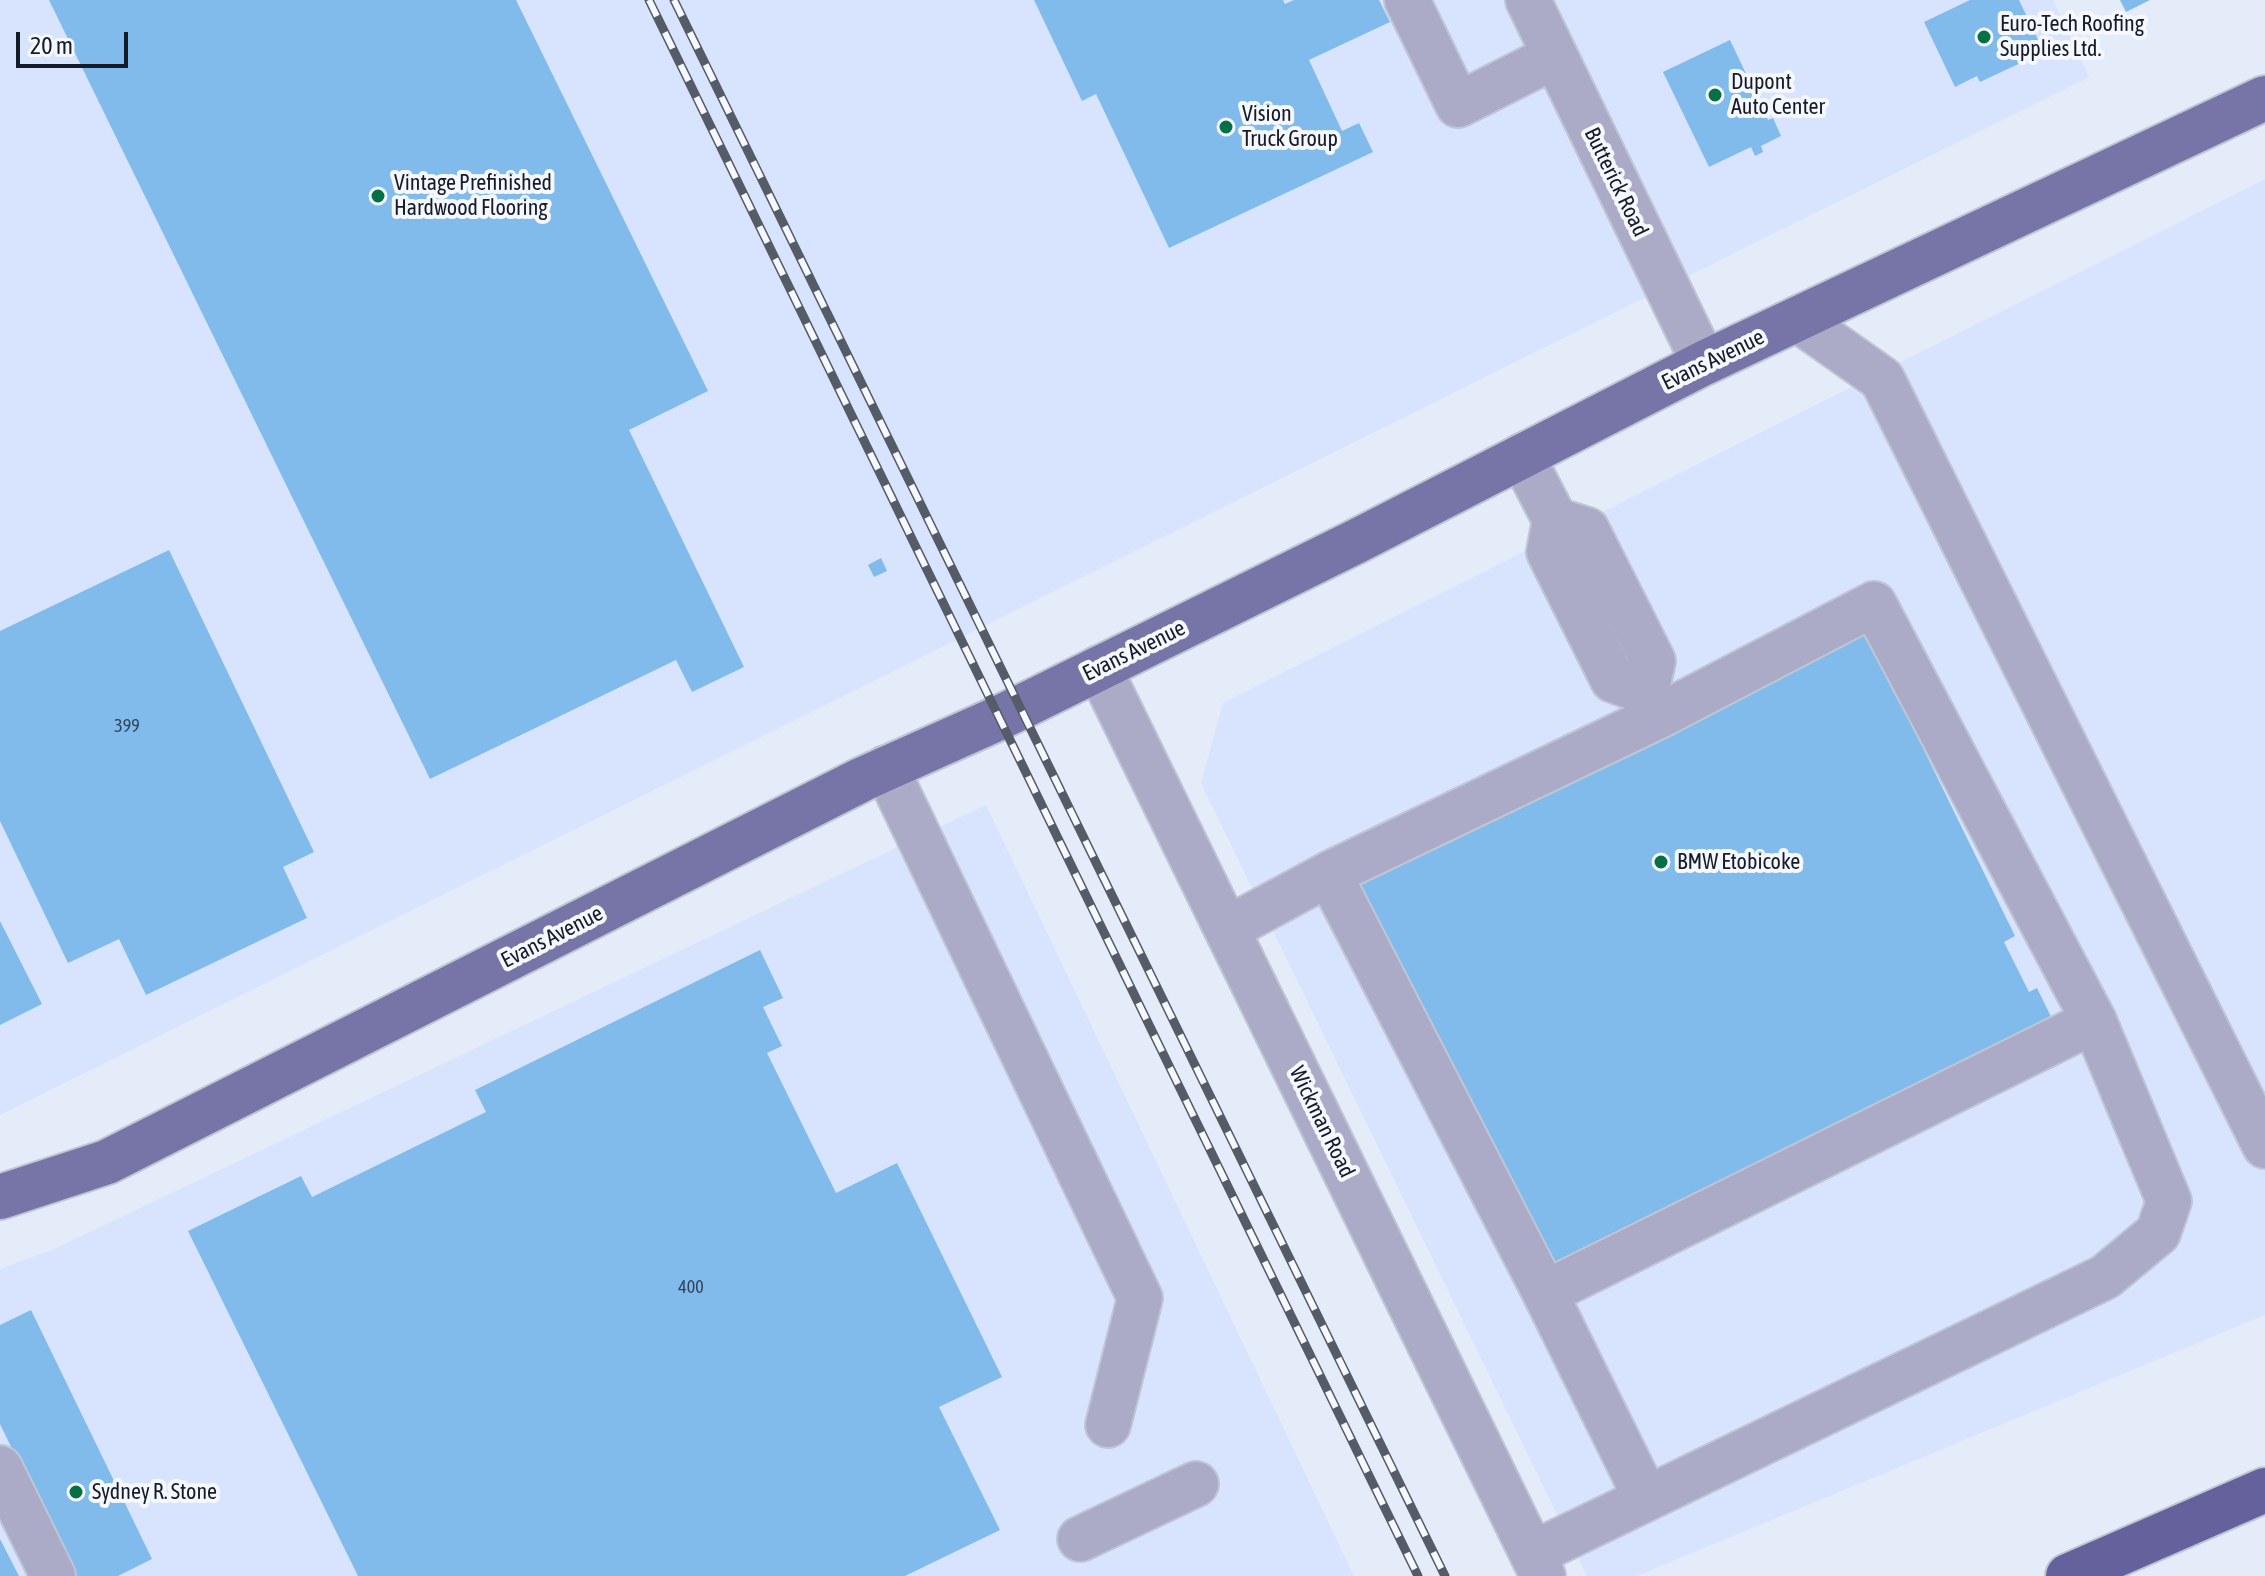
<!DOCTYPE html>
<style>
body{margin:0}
#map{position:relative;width:2265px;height:1576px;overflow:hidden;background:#e4ebf9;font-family:"Asap Condensed",sans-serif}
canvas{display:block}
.scale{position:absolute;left:16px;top:32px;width:112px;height:36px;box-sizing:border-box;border:4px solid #151b27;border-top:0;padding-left:10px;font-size:24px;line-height:28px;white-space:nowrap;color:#151b27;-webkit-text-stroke:6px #f5f8ff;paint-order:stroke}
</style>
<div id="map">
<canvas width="2265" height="1576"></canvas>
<div class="scale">20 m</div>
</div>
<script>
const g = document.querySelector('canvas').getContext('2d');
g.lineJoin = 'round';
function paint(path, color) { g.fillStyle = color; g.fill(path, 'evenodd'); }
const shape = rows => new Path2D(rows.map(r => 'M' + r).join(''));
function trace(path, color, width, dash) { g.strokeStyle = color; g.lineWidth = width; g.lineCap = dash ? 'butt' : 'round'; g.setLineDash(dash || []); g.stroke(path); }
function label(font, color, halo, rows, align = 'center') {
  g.font = font + ' "Asap Condensed",sans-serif'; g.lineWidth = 8; g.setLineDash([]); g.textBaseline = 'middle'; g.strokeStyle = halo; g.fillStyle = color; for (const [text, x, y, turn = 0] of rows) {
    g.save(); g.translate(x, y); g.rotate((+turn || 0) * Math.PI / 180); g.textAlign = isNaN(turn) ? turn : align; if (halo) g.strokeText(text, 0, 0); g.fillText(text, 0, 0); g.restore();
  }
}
const built = shape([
 [0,0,2053,0,2089,77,0,1115],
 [2265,179,2265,1315,1637,1576,1587,1576,1201,783,1223,703],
 [986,805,1354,1576,0,1576,0,1269,52,1250]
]);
const building = shape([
 [49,0,516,0,708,391,629,430,744,667,692,692,676,660,430,779],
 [1034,0,1283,0,1285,4,1294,0,1379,0,1390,22,1309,60,1342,131,1359,123,1373,152,1169,248,1096,94,1082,101],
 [1970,0,2019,0,2044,52,1980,82,1977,76,1955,87,1924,22],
 [2120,0,2150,0,2126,12],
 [1730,40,1768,120,1773,118,1781,136,1761,146,1763,152,1755,156,1751,147,1709,167,1663,72],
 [169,550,314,852,283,867,307,918,146,995,119,939,68,963,0,821,0,631],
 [881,558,887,571,874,577,868,565],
 [1864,628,2015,936,2004,942,2029,992,2037,988,2056,1027,1545,1279,1537,1236,1432,1024,1417,1031,1344,884],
 [0,921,42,1004,0,1025],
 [760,950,783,998,763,1007,782,1046,767,1053,836,1193,897,1163,1002,1377,939,1407,1000,1530,905,1576,358,1576,188,1231,301,1176,312,1197,486,1112,475,1090],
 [31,1310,152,1559,118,1576,74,1576,0,1424,0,1325],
 [0,1539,19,1576,0,1576]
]);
const minor = shape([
 [1407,0,1458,105,1555,56],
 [1528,0,1704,363],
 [1797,319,1882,379,2265,1146],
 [1522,456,1555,520,1549,552,1613,680,1646,692,1659,716,1874,604,2094,1021,2169,1201,2158,1233,2105,1277,1532,1554],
 [1555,520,1587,530,1653,661,1646,692],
 [1099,668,1543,1576],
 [886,768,1140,1298,1108,1425],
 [1329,874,1659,716],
 [1227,929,1329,874,1545,1293,1646,1498],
 [1545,1293,2094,1021],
 [0,1468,53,1576],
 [1080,1539,1196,1484]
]);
const major = shape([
 [0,1197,107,1162,863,779,999,718,1357,541,1704,363,2265,98]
]);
const highway = shape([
 [2068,1576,2265,1490]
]);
const rail = shape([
 [649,0,1418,1576],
 [674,0,1445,1576]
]);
const markers = [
 [1984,37,8,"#056f46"],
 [1715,95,8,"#056f46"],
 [1226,127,8,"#056f46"],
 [378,196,8,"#056f46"],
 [1661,862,8,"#056f46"],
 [76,1492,8,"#056f46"]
];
const numberNames = [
 ["399",127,726],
 ["400",691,1287]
];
const poiNames = [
 ["Euro-Tech Roofing",2000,24],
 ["Supplies Ltd.",2000,49],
 ["Dupont",1731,82],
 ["Auto Center",1731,107],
 ["Vision",1242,114],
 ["Truck Group",1242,139],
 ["Vintage Prefinished",394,183],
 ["Hardwood Flooring",394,208],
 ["BMW Etobicoke",1677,862],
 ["Sydney R. Stone",92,1492]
];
const streetNames = [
 ["Butterick Road",1616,182,64],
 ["Evans Avenue",1713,360,-26],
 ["Evans Avenue",1134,651,-26],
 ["Evans Avenue",552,937,-27],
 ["Wickman Road",1322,1122,64]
];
paint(built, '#d8e4fd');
paint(building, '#80bbeb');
trace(minor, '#bfc6d3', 48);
trace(major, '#bfc6d3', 48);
trace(highway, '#bfc6d3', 48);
trace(minor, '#ababc8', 44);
trace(major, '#7775a8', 44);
trace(highway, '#65619c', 44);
trace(rail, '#555b67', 9);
trace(rail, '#f5f8ff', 6, [18]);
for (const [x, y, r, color] of markers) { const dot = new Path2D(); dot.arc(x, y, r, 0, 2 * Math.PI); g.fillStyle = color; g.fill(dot); trace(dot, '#f5f8ff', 3); }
label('18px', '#304358', null, numberNames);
label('22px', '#151b27', '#f5f8ff', poiNames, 'left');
label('22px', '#151b27', '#f5f8ff', streetNames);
</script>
